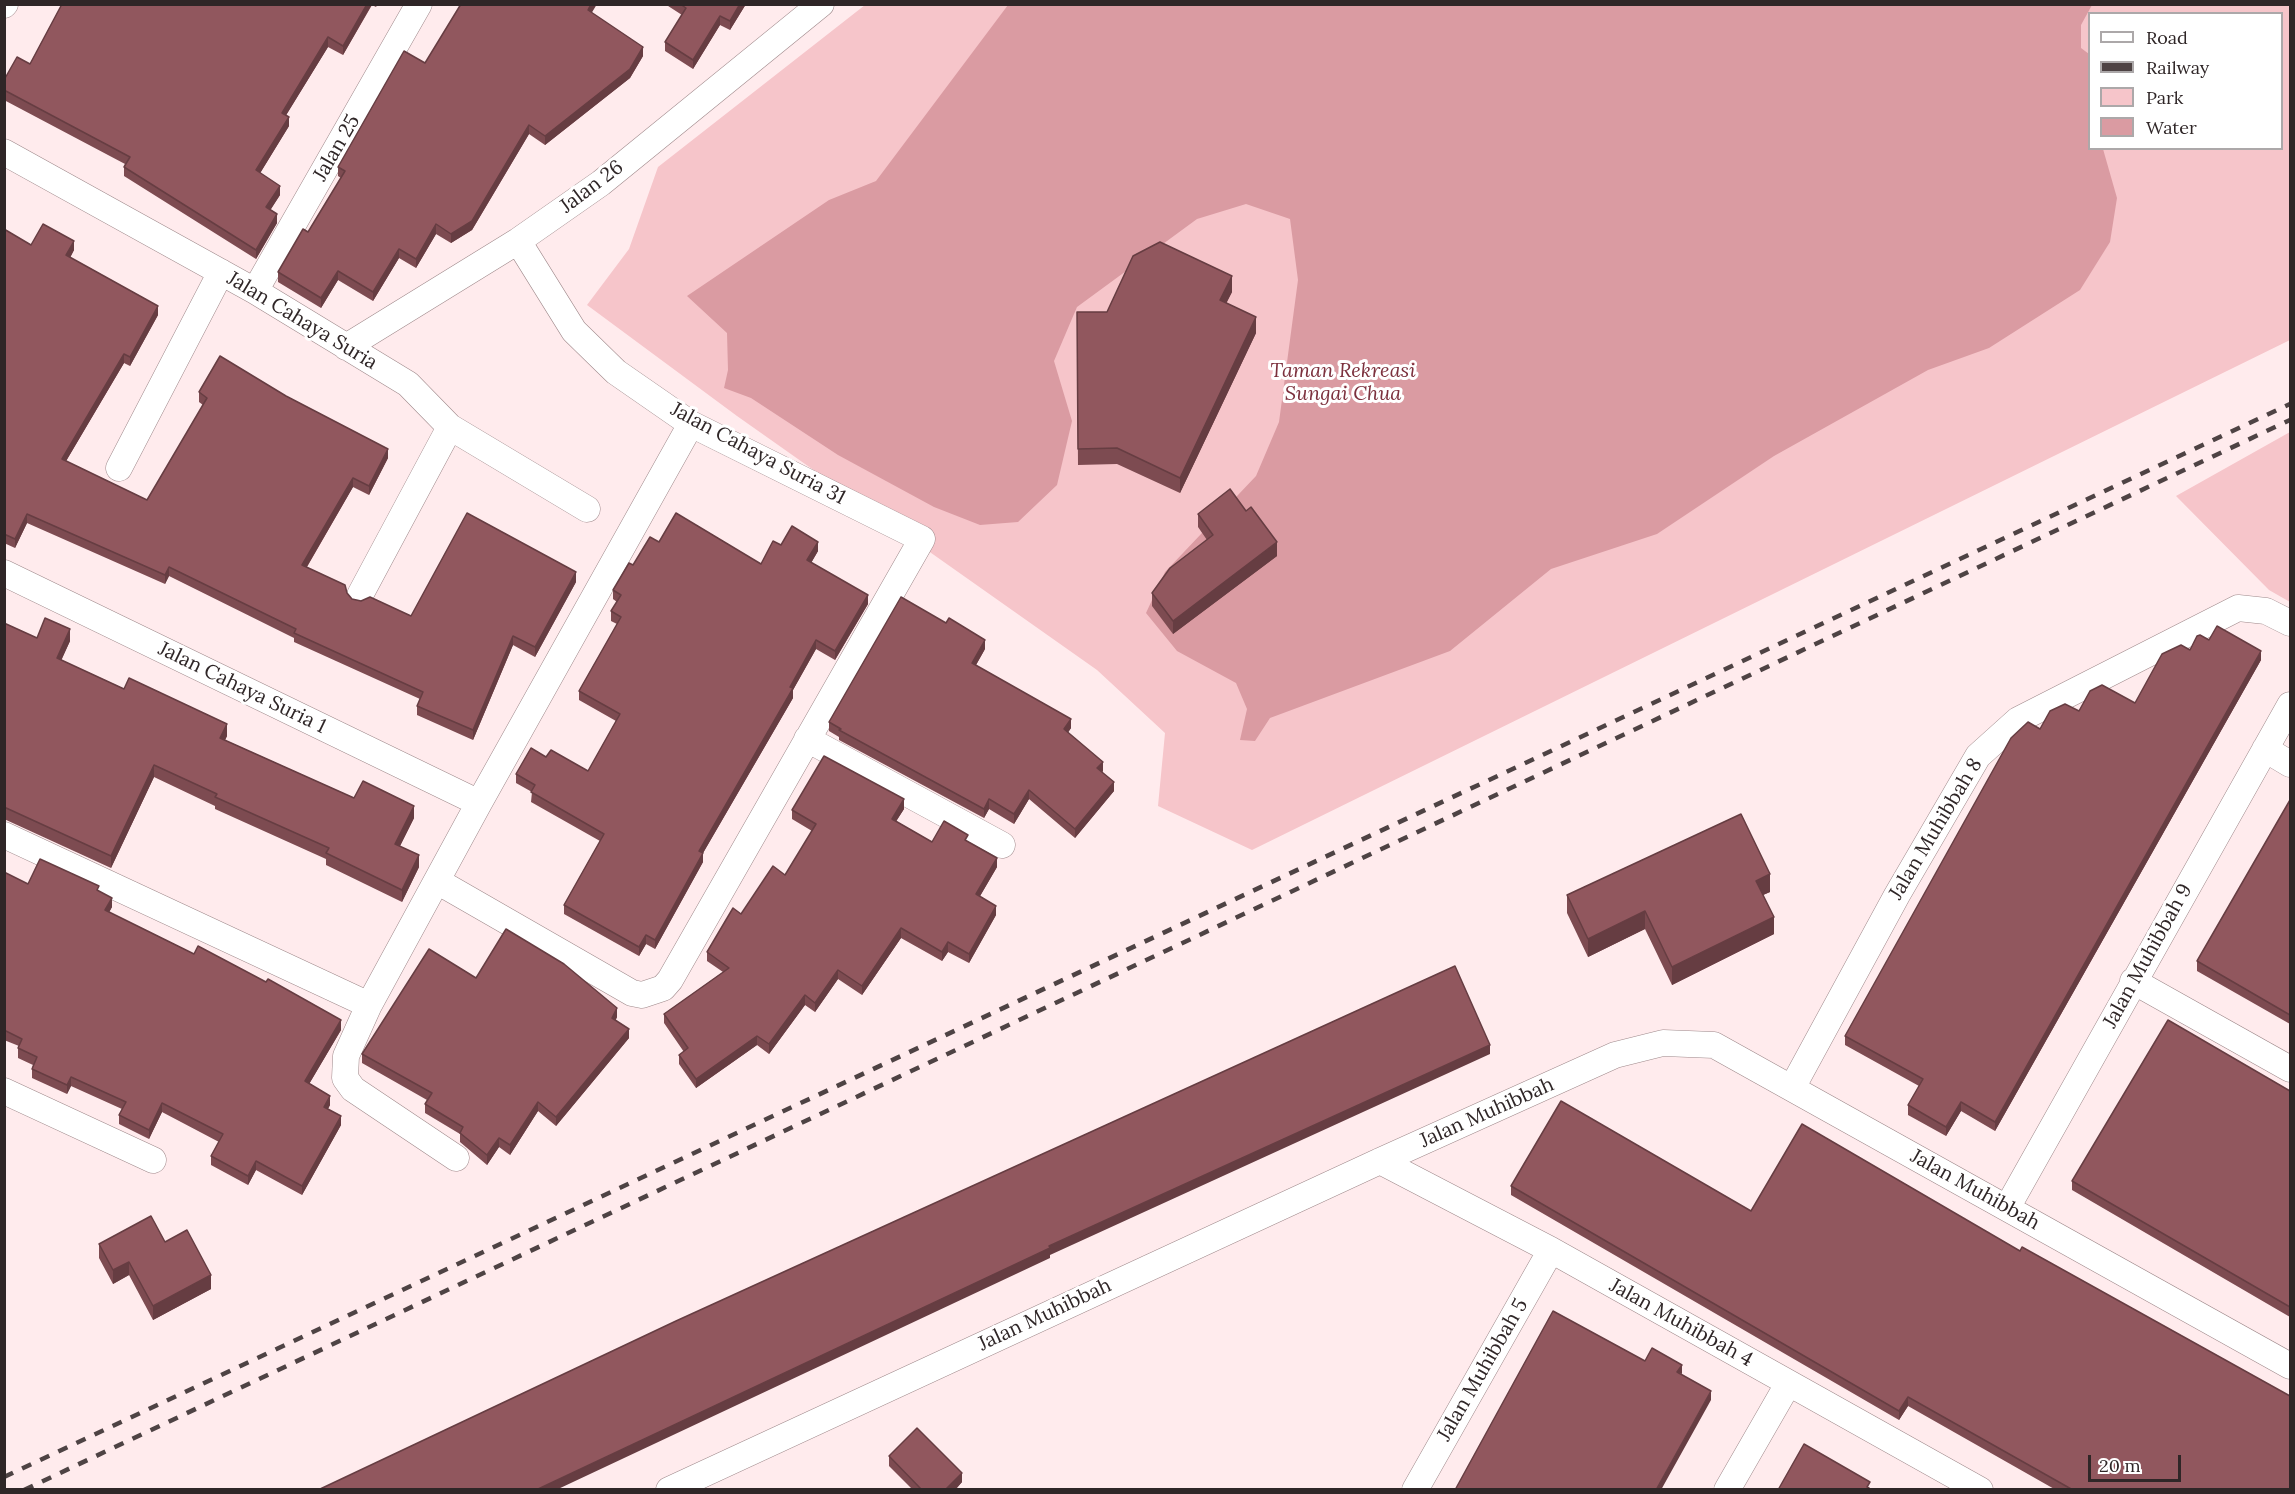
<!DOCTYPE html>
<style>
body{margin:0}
#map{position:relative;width:2295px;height:1494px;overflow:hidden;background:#ffebed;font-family:Lora,serif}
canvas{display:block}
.frame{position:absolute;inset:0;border:6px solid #2f2627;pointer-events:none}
.legend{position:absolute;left:2088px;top:12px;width:195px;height:138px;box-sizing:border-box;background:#fff;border:2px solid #aca8a9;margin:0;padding:8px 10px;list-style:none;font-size:18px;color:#2f2627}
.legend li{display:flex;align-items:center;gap:12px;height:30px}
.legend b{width:30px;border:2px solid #aca8a9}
.scale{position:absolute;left:2088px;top:1455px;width:93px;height:27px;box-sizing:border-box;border:3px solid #2f2627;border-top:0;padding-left:8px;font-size:18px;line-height:21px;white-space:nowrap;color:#2f2627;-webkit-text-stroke:4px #fff;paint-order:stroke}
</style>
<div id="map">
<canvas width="2295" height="1494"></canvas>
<div class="frame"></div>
<ul class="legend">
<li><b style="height:8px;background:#fff"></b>Road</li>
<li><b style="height:8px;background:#4e4344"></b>Railway</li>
<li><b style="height:16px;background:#f6c5ca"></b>Park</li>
<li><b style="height:16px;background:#da9ba2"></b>Water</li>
</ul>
<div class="scale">20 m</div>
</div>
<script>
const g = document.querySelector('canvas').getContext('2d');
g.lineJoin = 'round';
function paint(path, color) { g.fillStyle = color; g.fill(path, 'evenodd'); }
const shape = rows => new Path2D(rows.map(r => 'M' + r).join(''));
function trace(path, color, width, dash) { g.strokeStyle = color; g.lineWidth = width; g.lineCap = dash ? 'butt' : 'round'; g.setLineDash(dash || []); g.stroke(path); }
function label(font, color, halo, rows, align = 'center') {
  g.font = font + ' Lora,serif'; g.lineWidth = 6; g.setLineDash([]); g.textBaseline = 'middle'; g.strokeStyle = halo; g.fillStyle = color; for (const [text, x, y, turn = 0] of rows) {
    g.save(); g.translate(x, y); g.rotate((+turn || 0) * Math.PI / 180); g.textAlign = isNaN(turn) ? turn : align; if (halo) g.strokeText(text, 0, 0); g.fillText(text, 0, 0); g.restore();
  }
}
const green = shape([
 [865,5,2290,5,2290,340,1252,850,1158,806,1165,733,1097,670,737,416,587,305,629,249,658,167],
 [2090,14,2282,14,2282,148,2090,148],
 [2290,432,2290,602,2269,590,2176,496]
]);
const water = shape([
 [1008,5,2092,5,2081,25,2081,48,2089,54,2090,148,2103,149,2117,198,2110,242,2080,290,1989,348,1928,370,1774,456,1657,534,1551,569,1450,651,1270,718,1255,741,1240,740,1247,709,1236,683,1177,651,1146,613,1165,572,1256,476,1279,422,1298,280,1290,219,1246,204,1197,219,1077,307,1054,361,1072,421,1057,485,1018,522,980,525,934,507,838,455,751,398,724,388,728,370,727,333,687,296,829,200,876,181]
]);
const street = shape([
 [4,5,5,4],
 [4,152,255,291,408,384,450,427,587,509],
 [255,291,419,4],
 [346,347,518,241,601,183,821,4],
 [119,468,221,272],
 [4,573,479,803],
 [360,595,450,427],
 [807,739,1002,845],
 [2265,749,2290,764],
 [4,835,369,1005],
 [437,881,632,993,642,995,663,988,670,980,922,539,691,424,616,372,574,331,518,241],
 [2133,981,2290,1069],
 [1792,1088,1897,895,1978,756,2018,720,2238,608,2266,611,2290,623],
 [4,1091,153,1160],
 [456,1158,353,1089,345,1078,346,1056,369,1005,479,803,691,424],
 [1380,1161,1551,1250,1980,1490],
 [2007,1208,2290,705],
 [669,1490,1380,1161,1615,1055,1663,1043,1714,1045,2290,1366],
 [1415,1490,1551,1250],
 [1727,1490,1788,1384]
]);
const rail = shape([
 [4,1477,2290,404],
 [24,1490,2290,420]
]);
const wall = shape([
 [62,4,378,4,376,7,372,5,343,55,328,47,286,115,289,126,260,173,280,195,270,210,277,223,256,259,124,176,124,167,125,164,4,100,4,80,30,64],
 [665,4,746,4,730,30,720,25,693,69,665,51,665,42,682,15],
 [592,13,643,56,630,78,545,145,529,134,472,230,451,243,436,234,416,268,399,258,373,301,338,280,321,308,278,282,278,272,308,232,341,178,338,176,338,167,425,63],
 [4,229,31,245,74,250,70,258,158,315,130,366,124,363,66,461,147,500,203,405,199,402,199,392,388,458,369,495,353,487,307,567,347,593,352,599,411,616,576,582,535,657,513,645,473,740,417,715,417,706,420,699,294,642,294,638,169,576,165,584,27,523,15,548,4,543],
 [1232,292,1226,303,1256,333,1180,493,1117,464,1078,465,1077,312,1107,312],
 [1198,514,1277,556,1173,634,1152,606,1152,593,1207,540,1198,527],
 [659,542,761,564,781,545,818,551,811,563,868,604,835,660,816,649,793,690,793,698,703,853,703,862,655,949,646,944,639,956,564,914,564,905,600,841,531,802,532,792,516,783,516,774,546,757,588,771,616,721,579,700,579,691,617,624,611,621,611,611,617,602,613,599,613,590,633,565],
 [4,623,37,638,70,641,61,660,227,736,225,740,354,798,414,818,400,846,419,867,402,902,326,865,326,859,215,809,215,806,154,777,111,868,4,819],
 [2209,640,2261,660,1995,1131,1961,1111,1946,1136,1908,1115,1908,1105,1919,1086,1845,1045,1845,1036,2040,729,2079,711,2135,703,2190,650],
 [985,649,976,665,1071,728,1068,732,1103,771,1102,772,1114,791,1075,838,1029,799,1014,824,989,809,984,818,839,740,839,737,829,731,829,722],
 [2290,800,2290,1024,2197,971,2197,961],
 [904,809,896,821,932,842,968,842,997,867,980,896,996,915,969,963,948,952,942,961,901,938,862,995,838,979,815,1012,805,1005,769,1054,757,1045,696,1088,679,1064,679,1055,684,1052,664,1023,664,1014,723,972,707,961,707,952,741,914,785,875,812,831,792,819,792,810],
 [4,872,28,884,99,891,112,907,109,912,341,1030,309,1084,330,1105,328,1109,341,1125,302,1195,256,1170,248,1185,211,1165,211,1156,219,1142,162,1112,149,1139,119,1124,119,1115,122,1109,71,1086,67,1094,32,1078,32,1069,33,1065,18,1058,18,1048,19,1046,4,1040],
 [1770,892,1763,895,1774,934,1672,985,1645,929,1588,957,1567,913,1567,895],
 [476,978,617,1017,615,1021,629,1038,556,1126,538,1111,510,1155,499,1147,487,1165,460,1142,460,1134,425,1113,425,1104,427,1100,362,1063,362,1054],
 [2290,1091,2290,1317,2072,1190,2072,1181],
 [1511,1186,1751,1211,2290,1490,2056,1490,1908,1406,1899,1420,1511,1195],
 [165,1242,211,1289,153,1320,129,1275,113,1284,99,1258,99,1244],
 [889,1456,962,1482,955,1490,913,1490,889,1466]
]);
const shadedWall = shape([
 [367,4,372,4,343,55,343,46],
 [591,4,597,4,588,19,588,10],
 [740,4,746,4,730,30,730,21],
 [720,16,720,25,693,69,693,60],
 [328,37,328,47,282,122,282,113],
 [643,47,643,56,630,78,545,145,545,136],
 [289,117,289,126,256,180,256,170],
 [529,125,529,134,472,230,451,243,451,234],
 [280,186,280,195,266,217,266,207],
 [277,214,277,223,256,259,256,250],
 [436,224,436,234,416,268,416,259],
 [74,241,74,250,66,265,66,255],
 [399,249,399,258,373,301,373,292],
 [338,271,338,280,321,308,321,298],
 [1232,276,1232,292,1220,316,1220,300],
 [158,306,158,315,130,366,130,357],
 [1256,317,1256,333,1180,493,1180,478],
 [124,354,124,363,62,468,62,459],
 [388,449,388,458,369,495,369,486],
 [353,478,353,487,302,575,302,565],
 [27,514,27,523,15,548,15,539],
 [818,542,818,551,807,570,807,560],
 [1277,542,1277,556,1173,634,1173,621],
 [169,567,169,576,165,584,165,575],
 [576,572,576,582,535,657,535,647],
 [868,595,868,604,835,660,835,651],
 [70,629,70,641,57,670,57,658],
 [513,636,513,645,473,740,473,730],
 [816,640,816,649,793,690,793,698,699,860,699,851],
 [985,640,985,649,972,672,972,663],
 [2261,651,2261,660,1995,1131,1995,1122],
 [1071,719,1071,728,1064,739,1064,729],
 [227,724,227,736,220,750,220,738],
 [1103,762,1103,771,1097,778,1097,768],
 [154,765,154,777,111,868,111,856],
 [1114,782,1114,791,1075,838,1075,829],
 [1029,790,1029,799,1014,824,1014,814],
 [904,799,904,809,892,828,892,819],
 [989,799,989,809,984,818,984,809],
 [414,806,414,818,395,856,395,844],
 [703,853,703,862,655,949,655,940],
 [419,855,419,867,402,902,402,890],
 [997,858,997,867,976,903,976,894],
 [1770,874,1770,892,1756,898,1756,881],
 [112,898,112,907,105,920,105,910],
 [996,906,996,915,969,963,969,954],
 [1645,911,1645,929,1588,957,1588,939],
 [1774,917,1774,934,1672,985,1672,967],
 [901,928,901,938,862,995,862,986],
 [646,935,646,944,639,956,639,947],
 [948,942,948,952,942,961,942,952],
 [838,970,838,979,815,1012,815,1003],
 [805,995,805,1005,769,1054,769,1044],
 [617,1008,617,1017,612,1028,612,1018],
 [341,1020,341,1030,305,1091,305,1081],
 [629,1029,629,1038,556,1126,556,1117],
 [757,1036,757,1045,696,1088,696,1079],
 [1490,1045,1490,1054,1050,1255,1050,1258,556,1490,536,1490,1049,1246],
 [71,1077,71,1086,67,1094,67,1085],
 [330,1096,330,1105,324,1116,324,1107],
 [538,1102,538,1111,510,1155,510,1145],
 [1961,1102,1961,1111,1946,1136,1946,1127],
 [162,1103,162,1112,149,1139,149,1130],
 [341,1116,341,1125,302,1195,302,1186],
 [499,1138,499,1147,487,1165,487,1155],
 [256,1161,256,1170,248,1185,248,1176],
 [129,1262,129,1275,113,1284,113,1270],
 [211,1275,211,1289,153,1320,153,1306],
 [1682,1365,1682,1374,1677,1372],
 [1711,1391,1711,1400,1661,1490,1656,1490],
 [1908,1397,1908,1406,1899,1420,1899,1411],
 [962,1473,962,1482,955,1490,945,1490]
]);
const building = shape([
 [62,4,367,4,343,46,328,37,282,113,289,117,256,170,280,186,266,207,277,214,256,250,124,167,130,157,4,90,4,80,17,57,30,64,62,4],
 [461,4,591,4,588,10,643,47,630,69,545,136,529,125,472,221,451,234,436,224,416,259,399,249,373,292,338,271,321,298,278,272,303,229,308,232,345,171,338,167,404,51,425,63,461,4],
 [680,4,740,4,730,21,720,16,693,60,665,42,686,8,680,4],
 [43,224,74,241,66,255,158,306,130,357,124,354,62,459,147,500,207,398,199,392,220,356,286,396,388,449,369,486,353,478,302,565,345,585,347,593,352,599,361,601,370,597,411,616,467,513,576,572,535,647,513,636,473,730,417,706,423,692,294,633,296,629,169,567,165,575,27,514,15,539,4,534,4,229,31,245,43,224],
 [1160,242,1232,276,1220,300,1256,317,1180,478,1117,448,1078,449,1077,312,1107,312,1133,256,1160,242],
 [1230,489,1246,511,1251,507,1277,542,1173,621,1152,593,1170,568,1213,535,1198,514,1230,489],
 [676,513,761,564,773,541,781,545,792,526,818,542,807,560,868,595,835,651,816,640,790,687,793,688,699,851,703,853,655,940,646,935,639,947,564,905,604,834,531,792,535,785,516,774,531,748,546,757,551,750,588,771,620,714,579,691,621,617,611,611,621,595,613,590,629,563,633,565,650,537,659,542,676,513],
 [901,597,946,623,949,618,985,640,972,663,1071,719,1064,729,1103,762,1097,768,1114,782,1075,829,1029,790,1014,814,989,799,984,809,839,730,841,729,829,722,901,597],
 [45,618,70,629,57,658,124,689,129,678,227,724,220,738,354,798,363,781,414,806,395,844,419,855,402,890,326,853,329,848,215,797,217,794,154,765,111,856,4,807,4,623,37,638,45,618],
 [2217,626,2261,651,1995,1122,1961,1102,1946,1127,1908,1105,1923,1079,1845,1036,2011,738,2028,722,2040,729,2050,711,2065,704,2079,711,2090,691,2102,685,2135,703,2162,654,2181,645,2190,650,2197,636,2200,635,2209,640,2217,626],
 [824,756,904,799,892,819,932,842,944,821,968,835,965,840,997,858,976,894,996,906,969,954,948,942,942,952,901,928,862,986,838,970,815,1003,805,995,769,1044,757,1036,696,1079,679,1055,688,1048,664,1014,729,968,707,952,733,908,741,914,773,866,785,875,816,824,792,810,824,756],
 [2290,800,2290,1015,2197,961,2290,800],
 [1741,814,1770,874,1756,881,1774,917,1672,967,1645,911,1588,939,1567,895,1741,814],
 [40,859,99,886,97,890,112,898,105,910,194,954,198,946,266,982,268,979,341,1020,305,1081,330,1096,324,1107,341,1116,302,1186,256,1161,248,1176,211,1156,223,1134,162,1103,149,1130,119,1115,126,1102,71,1077,67,1085,32,1069,37,1057,18,1048,22,1039,4,1030,4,872,28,884,40,859],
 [506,929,564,964,617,1008,612,1018,629,1029,556,1117,538,1102,510,1145,499,1138,487,1155,460,1133,463,1127,425,1104,432,1093,362,1054,429,949,476,978,506,929],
 [1455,966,1490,1045,1049,1246,1050,1248,536,1490,318,1490,676,1321,1455,966],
 [2168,1020,2290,1091,2290,1307,2072,1181,2168,1020],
 [1561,1101,1751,1211,1802,1124,2020,1251,2022,1247,2290,1396,2290,1490,2073,1490,1908,1397,1899,1411,1511,1186,1561,1101],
 [151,1216,165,1242,187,1230,211,1275,153,1306,129,1262,113,1270,99,1244,151,1216],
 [1553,1311,1645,1361,1652,1348,1682,1365,1677,1372,1711,1391,1656,1490,1455,1490,1553,1311],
 [917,1428,962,1473,945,1490,922,1490,889,1456,917,1428],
 [1804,1444,1870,1482,1867,1487,1872,1490,1778,1490,1804,1444]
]);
const streetNames = [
 ["Jalan 25",337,148,-60],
 ["Jalan 26",592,187,-37],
 ["Jalan Cahaya Suria",302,321,31],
 ["Jalan Cahaya Suria 31",758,454,28],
 ["Jalan Cahaya Suria 1",242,688,26],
 ["Jalan Muhibbah 8",1936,829,-59],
 ["Jalan Muhibbah 9",2148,956,-61],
 ["Jalan Muhibbah",1487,1113,-24],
 ["Jalan Muhibbah",1975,1190,29],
 ["Jalan Muhibbah",1045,1315,-25],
 ["Jalan Muhibbah 4",1681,1323,29],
 ["Jalan Muhibbah 5",1483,1370,-60]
];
const parkNames = [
 ["Taman Rekreasi",1343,371],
 ["Sungai Chua",1343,394]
];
paint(green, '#f6c5ca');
paint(water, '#da9ba2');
trace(street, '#9e888a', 27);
trace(street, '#fff', 26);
trace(rail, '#4e4344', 4.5, [10, 10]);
paint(wall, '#7d4b51');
paint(shadedWall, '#663d42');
paint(building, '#91575e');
trace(building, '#663d42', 1.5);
label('20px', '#2f2627', '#fff', streetNames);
label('italic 20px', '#7c303d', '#fff', parkNames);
</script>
